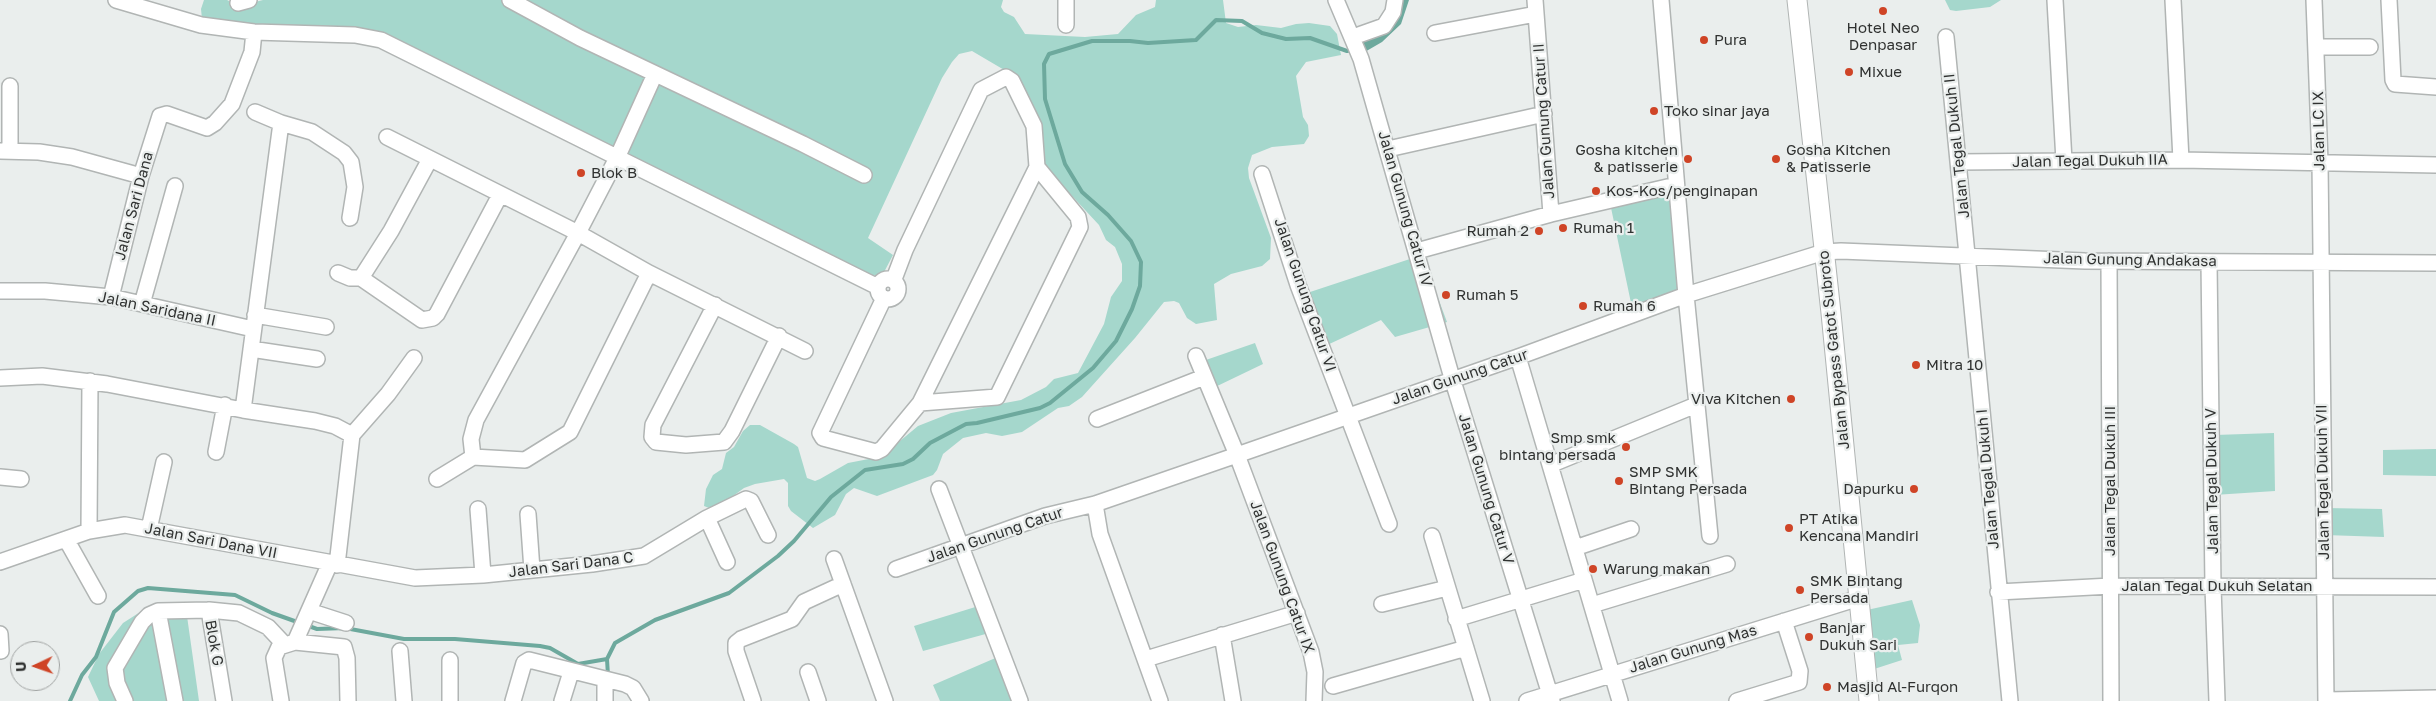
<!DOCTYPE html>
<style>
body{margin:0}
#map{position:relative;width:2436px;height:701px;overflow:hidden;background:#eaeeed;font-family:"Golos Text",sans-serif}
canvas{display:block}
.north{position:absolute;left:10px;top:641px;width:50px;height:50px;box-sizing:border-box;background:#eaeeed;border:1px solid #a0a3a2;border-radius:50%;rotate:267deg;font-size:14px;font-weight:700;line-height:20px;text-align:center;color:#303231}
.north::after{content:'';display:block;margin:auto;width:18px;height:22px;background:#cf4426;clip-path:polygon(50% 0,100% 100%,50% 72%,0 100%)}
</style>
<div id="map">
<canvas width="2436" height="701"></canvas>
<div class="north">U</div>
</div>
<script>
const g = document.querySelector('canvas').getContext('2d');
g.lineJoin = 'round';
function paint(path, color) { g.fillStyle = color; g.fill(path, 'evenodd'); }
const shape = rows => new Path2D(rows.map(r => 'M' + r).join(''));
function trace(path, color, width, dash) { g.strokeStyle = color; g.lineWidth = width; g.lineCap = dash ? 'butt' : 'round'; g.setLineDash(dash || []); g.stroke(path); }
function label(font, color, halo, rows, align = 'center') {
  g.font = font + ' "Golos Text",sans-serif'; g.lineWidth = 4.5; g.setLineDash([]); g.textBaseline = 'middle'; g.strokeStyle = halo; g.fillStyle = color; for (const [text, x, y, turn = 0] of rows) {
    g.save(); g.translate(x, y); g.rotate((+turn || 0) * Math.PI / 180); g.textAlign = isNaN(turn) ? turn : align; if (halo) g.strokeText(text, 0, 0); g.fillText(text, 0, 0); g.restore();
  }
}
const green = shape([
 [204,0,227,0,239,6,263,0,502,0,582,34,524,0,1003,0,1001,7,1004,12,1014,17,1025,34,1085,37,1118,34,1136,15,1155,7,1156,0,1223,0,1226,23,1238,27,1256,25,1281,28,1296,24,1309,23,1330,26,1337,34,1341,55,1306,62,1296,76,1303,117,1308,125,1309,136,1304,144,1272,147,1252,155,1248,168,1249,178,1271,238,1270,259,1262,266,1231,274,1214,284,1217,320,1196,324,1187,318,1179,303,1174,301,1164,302,1135,338,1082,397,1069,406,1058,408,1022,432,1002,436,986,433,963,438,943,454,937,470,933,475,877,496,854,488,846,494,835,515,813,528,791,511,788,506,788,483,784,479,755,484,744,488,714,510,704,506,706,489,713,475,722,469,726,453,734,447,743,431,750,425,760,425,794,444,798,447,807,478,815,481,820,479,848,463,874,458,888,451,918,426,951,413,1021,400,1046,387,1054,379,1078,373,1104,324,1111,297,1122,281,1122,264,1115,247,1106,240,1099,225,1046,168,1039,144,1006,71,972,51,959,54,952,62,942,78,868,238,893,255,882,276,870,275,383,33,355,29,254,26,202,19,201,9],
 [1945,0,2001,0,1990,7,1956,11,1950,10],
 [1661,192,1674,197,1687,302,1635,322,1610,203],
 [1422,255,1447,322,1395,337,1381,320,1325,346,1304,294],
 [1255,343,1263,364,1211,389,1203,361],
 [2274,433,2275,491,2214,495,2215,435],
 [2436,449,2436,476,2383,475,2383,450],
 [2325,508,2382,509,2384,537,2325,535],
 [1912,600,1920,625,1918,643,1898,645,1902,660,1868,671,1867,610],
 [985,604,993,632,923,651,914,626],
 [148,607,186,609,199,701,99,701,88,677,99,654,123,623],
 [1000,656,1023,701,940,701,933,685]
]);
const water = shape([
 [1398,0,1409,0,1401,24,1382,42,1363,53,1358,41,1369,35]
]);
const stream = shape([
 [306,625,317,629,345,628,404,639,455,639,540,646,550,648,578,664,607,659],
 [608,676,607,659,615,643,655,620,729,593,778,556,794,541,831,497,865,470,903,464,913,459,930,443,966,424,977,423,1040,408,1050,403,1093,368,1116,341,1132,309,1140,286,1141,262,1131,241,1108,215,1082,192,1065,164,1045,99,1044,64,1049,54,1092,41,1130,41,1148,43,1196,40,1216,20,1242,21,1262,33,1286,39,1310,38,1347,51,1352,50],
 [70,701,82,675,96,657,114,612,138,591,148,588,235,595,272,613,300,623]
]);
const minor = shape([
 [116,0,201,25,254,32,355,35,381,40,878,287],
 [510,0,580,38,803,144,864,175],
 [1066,0,1066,25],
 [1336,0,1361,59,1452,378,1552,701],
 [1535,0,1551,214],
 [1661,0,1686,295,1710,536],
 [2055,0,2064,161],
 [2173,0,2181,160],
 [2314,0,2320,162,2326,701],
 [2389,0,2393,80,2395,84,2436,87],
 [238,3,249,0],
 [1435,33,1536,14],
 [1353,37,1384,26,1393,12,1395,0],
 [1946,37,2010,701],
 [2317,47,2370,47],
 [255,112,281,123,312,132,344,153,351,162,355,187,350,218],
 [387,137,578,233,649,273,570,432,525,460,473,457],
 [1388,149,1544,114],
 [10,150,10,86],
 [0,151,39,152,72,157,141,176],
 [1959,162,2181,160,2436,165],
 [1262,174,1298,285,1389,524],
 [1417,251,1551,214,1676,185],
 [2109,261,2111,701],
 [2209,262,2213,587,2217,701],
 [338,273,350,278,361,278,422,320,433,318,437,314,500,195],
 [649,273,805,351],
 [361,278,391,231,430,159],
 '878 289a10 10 0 1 1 20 0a10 10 0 1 1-20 0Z',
 [0,291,45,291,111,297,253,329],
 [111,297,141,176,160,116,167,114,207,128,215,123,232,104,252,52,254,32],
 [884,298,820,433,823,438,876,452,882,449,920,403,1037,167,1034,126,1012,81,1006,77,981,90,905,250,894,279],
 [142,304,175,186],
 [715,305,653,425,652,437,656,442,686,445,724,442,732,431,779,336],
 [255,315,326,327],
 [251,349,317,359],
 [1196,356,1237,455,1311,652,1315,672,1314,701],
 [1518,357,1620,701],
 [0,378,42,376,107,384,243,410,315,421,335,426,352,435],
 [920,403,997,397,1080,227,1078,217,1037,167],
 [243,410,281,123],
 [1097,419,1204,377],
 [352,435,388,394,414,358],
 [216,452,225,405],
 [1550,465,1696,405],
 [0,477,21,479],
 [437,479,473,457,471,439,476,420,578,233,617,158,655,74],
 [939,489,1020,701],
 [1095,504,1100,534,1160,701],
 [478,509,483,575],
 [528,514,532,570],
 [707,518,727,562],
 [149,529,164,462],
 [89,531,90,381],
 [1432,536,1482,701],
 [66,539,98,596],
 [1575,548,1631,529],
 [834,559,885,701],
 [0,562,89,531,125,525,415,578,483,575,592,564,644,556,707,518,746,499,751,501,768,535],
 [337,565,352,435],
 [896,569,1045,516,1095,504,1237,455,1518,357,1686,295,1824,252,1841,251,2085,261,2436,263],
 [1998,592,2111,586,2436,587],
 [1382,604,1447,588],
 [1592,605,1727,564],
 [209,610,224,701],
 [158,611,175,701],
 [309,611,346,623],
 [1456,619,1584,580],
 [0,634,1,651],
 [1222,635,1233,701],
 [295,642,330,563],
 [400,651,404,701],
 [1146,659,1297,613],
 [450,660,450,701],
 [808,672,818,701],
 [605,680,605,701],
 [1333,686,1466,648],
 [2326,700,2436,698],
 [125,701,117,683,115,668,142,622,149,615,158,611,209,610,239,613,268,627,284,644],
 [281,701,274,658,279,647,295,642,344,647,347,658,348,701],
 [513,701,524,663,529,660,625,684,633,688,641,701],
 [562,701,571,672],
 [753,701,736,651,736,643,741,639,792,619,804,602,843,584],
 [1527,701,1859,598],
 [1737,701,1799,682,1800,671,1784,621]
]);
const major = shape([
 [1797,0,1831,313,1869,701]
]);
const markers = [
 [1883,11,5,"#cf4426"],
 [1704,40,5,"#cf4426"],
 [1849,72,5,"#cf4426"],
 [1654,111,5,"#cf4426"],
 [1688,159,5,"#cf4426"],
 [1776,159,5,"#cf4426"],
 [581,173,5,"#cf4426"],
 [1596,191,5,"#cf4426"],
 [1563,228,5,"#cf4426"],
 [1539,231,5,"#cf4426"],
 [1446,295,5,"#cf4426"],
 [1583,306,5,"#cf4426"],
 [1916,365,5,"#cf4426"],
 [1791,399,5,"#cf4426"],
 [1626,447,5,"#cf4426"],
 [1619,481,5,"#cf4426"],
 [1914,489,5,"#cf4426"],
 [1789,528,5,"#cf4426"],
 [1593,569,5,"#cf4426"],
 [1800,590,5,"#cf4426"],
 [1809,637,5,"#cf4426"],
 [1827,687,5,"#cf4426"]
];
const poiNames = [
 ["Hotel Neo",1883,28,"center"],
 ["Denpasar",1883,45,"center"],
 ["Pura",1714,40],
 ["Mixue",1859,72],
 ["Toko sinar jaya",1664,111],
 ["Gosha kitchen",1678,150,"right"],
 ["& patisserie",1678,167,"right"],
 ["Gosha Kitchen",1786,150],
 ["& Patisserie",1786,167],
 ["Blok B",591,173],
 ["Kos-Kos/penginapan",1606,191],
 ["Rumah 1",1573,228],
 ["Rumah 2",1529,231,"right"],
 ["Rumah 5",1456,295],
 ["Rumah 6",1593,306],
 ["Mitra 10",1926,365],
 ["Viva Kitchen",1781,399,"right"],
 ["Smp smk",1616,438,"right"],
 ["bintang persada",1616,455,"right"],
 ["SMP SMK",1629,472],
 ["Bintang Persada",1629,489],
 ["Dapurku",1904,489,"right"],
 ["PT Atika",1799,519],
 ["Kencana Mandiri",1799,536],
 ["Warung makan",1603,569],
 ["SMK Bintang",1810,581],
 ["Persada",1810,598],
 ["Banjar",1819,628],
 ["Dukuh Sari",1819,645],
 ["Masjid Al-Furqon",1837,687]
];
const streetNames = [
 ["Jalan Gunung Catur II",1544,121,-94],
 ["Jalan LC IX",2319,131,-91],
 ["Jalan Tegal Dukuh II",1957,146,-96],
 ["Jalan Tegal Dukuh IIA",2090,161,-1],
 ["Jalan Sari Dana",134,206,-75],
 ["Jalan Gunung Catur IV",1405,209,74],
 ["Jalan Gunung Andakasa",2130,260,1],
 ["Jalan Gunung Catur VI",1305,295,71],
 ["Jalan Saridana II",157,309,12],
 ["Jalan Bypass Gatot Subroto",1834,350,-96],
 ["Jalan Gunung Catur",1460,377,-19],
 ["Jalan Tegal Dukuh I",1988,479,-95],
 ["Jalan Tegal Dukuh III",2110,481,-90],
 ["Jalan Tegal Dukuh V",2212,481,-91],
 ["Jalan Tegal Dukuh VII",2323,482,-91],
 ["Jalan Gunung Catur V",1486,489,73],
 ["Jalan Gunung Catur",995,535,-19],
 ["Jalan Sari Dana VII",211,541,11],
 ["Jalan Sari Dana C",571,565,-7],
 ["Jalan Gunung Catur IX",1282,577,70],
 ["Jalan Tegal Dukuh Selatan",2217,586],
 ["Blok G",214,643,80],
 ["Jalan Gunung Mas",1693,649,-17]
];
paint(green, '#a5d7cc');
paint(water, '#6da99d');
trace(stream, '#6da99d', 4);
trace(minor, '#b1b5b4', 18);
trace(major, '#b1b5b4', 21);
trace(minor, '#fff', 15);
trace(major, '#fff', 19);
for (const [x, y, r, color] of markers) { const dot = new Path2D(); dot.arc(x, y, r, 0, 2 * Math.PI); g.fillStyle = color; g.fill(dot); trace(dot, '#eaeeed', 2); }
label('15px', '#303231', '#eaeeed', poiNames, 'left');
label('15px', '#303231', '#eaeeed', streetNames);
</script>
